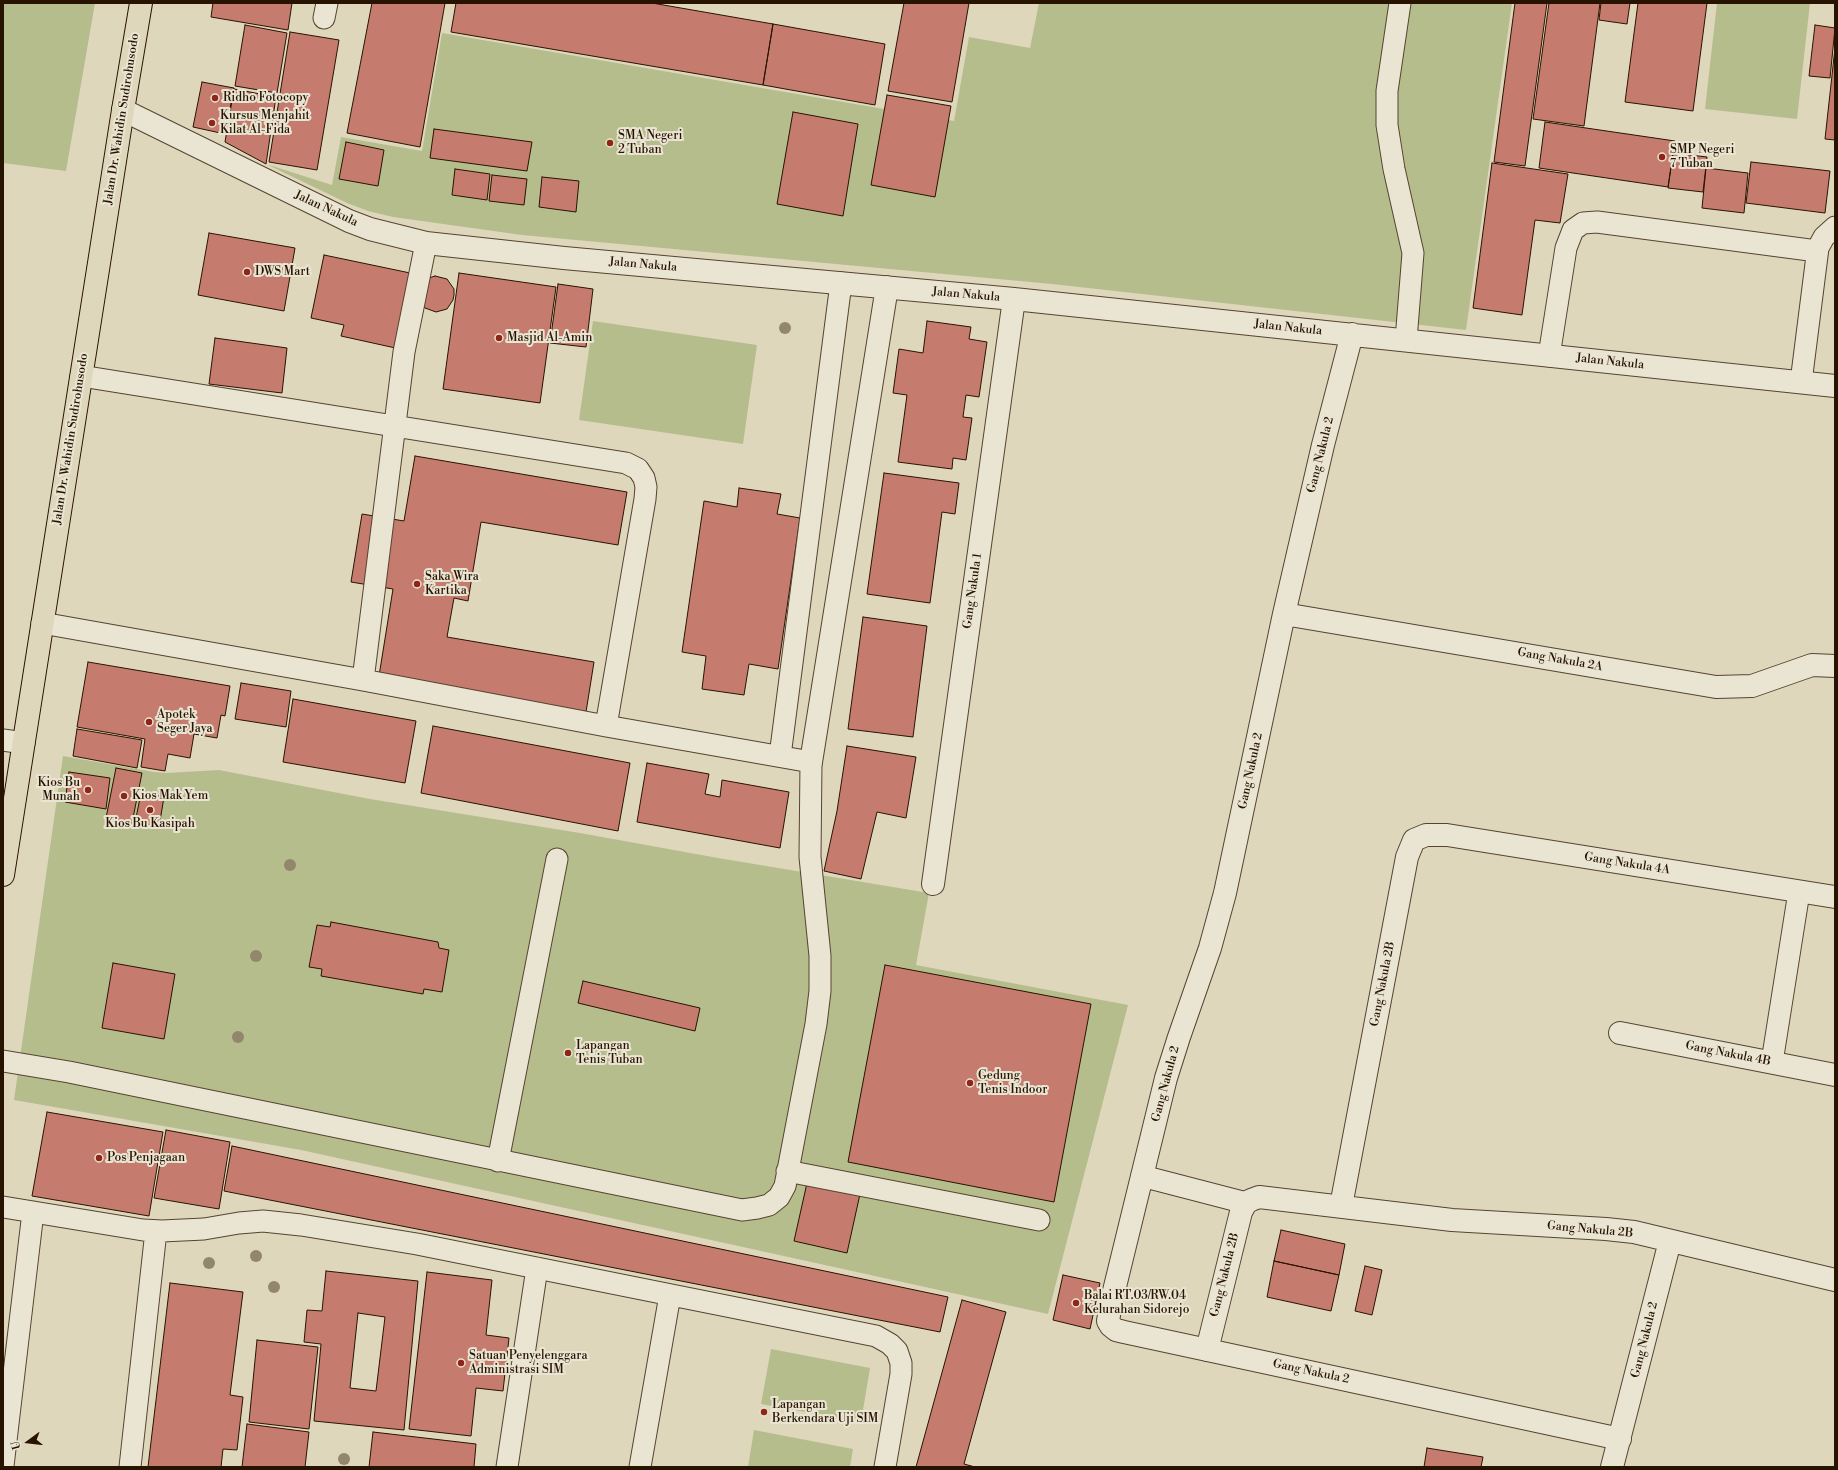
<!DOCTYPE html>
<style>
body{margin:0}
#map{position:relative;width:1838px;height:1470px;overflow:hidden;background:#dfd7bc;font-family:"Libre Bodoni",serif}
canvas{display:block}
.frame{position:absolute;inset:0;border:4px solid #281301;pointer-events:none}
.north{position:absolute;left:8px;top:1422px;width:40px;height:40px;-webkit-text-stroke:3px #eae5d3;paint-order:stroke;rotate:255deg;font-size:11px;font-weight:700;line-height:16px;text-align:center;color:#281301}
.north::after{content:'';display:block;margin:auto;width:14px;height:18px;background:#281301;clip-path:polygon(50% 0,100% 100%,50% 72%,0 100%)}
</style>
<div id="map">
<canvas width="1838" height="1470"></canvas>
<div class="frame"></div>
<div class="north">U</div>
</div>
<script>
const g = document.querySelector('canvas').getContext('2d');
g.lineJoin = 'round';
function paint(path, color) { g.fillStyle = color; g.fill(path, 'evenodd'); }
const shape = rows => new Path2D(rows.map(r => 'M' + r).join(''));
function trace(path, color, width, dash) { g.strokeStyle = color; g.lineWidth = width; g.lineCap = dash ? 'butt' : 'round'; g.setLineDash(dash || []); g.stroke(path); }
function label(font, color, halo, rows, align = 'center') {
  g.font = font + ' "Libre Bodoni",serif'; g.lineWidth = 4; g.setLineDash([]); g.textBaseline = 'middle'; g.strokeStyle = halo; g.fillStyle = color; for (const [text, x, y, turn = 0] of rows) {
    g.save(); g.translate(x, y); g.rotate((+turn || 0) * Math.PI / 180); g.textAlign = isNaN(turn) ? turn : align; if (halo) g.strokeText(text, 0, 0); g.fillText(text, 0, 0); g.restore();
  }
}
const green = shape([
 [3,3,95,3,66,171,3,163],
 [1039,3,1512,3,1466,330,1052,284,522,235,393,217,368,211,347,203,266,164,332,185,341,137,422,151,442,33,954,121,969,37,1030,48],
 [1717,3,1810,3,1797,119,1705,109],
 [593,321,757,345,743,444,579,420],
 [63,756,154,772,166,773,219,770,370,799,580,833,718,858,929,893,916,965,1128,1005,1048,1314,301,1150,14,1100],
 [771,1349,870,1368,861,1422,761,1404],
 [754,1430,853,1449,850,1467,748,1467]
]);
const building = shape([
 [213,3,292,3,288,30,211,17,213,3],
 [372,3,445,3,420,147,347,133,372,3],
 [456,3,652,3,773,24,763,85,451,32,456,3],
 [904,3,969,3,952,102,888,91,904,3],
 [1515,3,1547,3,1525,166,1494,162,1515,3],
 [1549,3,1600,3,1584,126,1533,119,1549,3],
 [1601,3,1630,3,1627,24,1599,20,1601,3],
 [1638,3,1707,3,1693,111,1625,102,1638,3],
 [773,24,885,44,875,105,763,85,773,24],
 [245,25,287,33,277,93,235,86,245,25],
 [1815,25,1835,28,1830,78,1809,76,1815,25],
 [290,32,339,40,317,170,269,162,290,32],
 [1835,48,1835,140,1825,139,1835,48],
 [202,82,234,88,225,134,193,127,202,82],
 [234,89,276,97,266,164,225,142,234,89],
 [887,95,951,106,935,197,871,185,887,95],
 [793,112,858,124,843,216,777,204,793,112],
 [1545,122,1675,141,1668,187,1539,168,1545,122],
 [434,129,532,142,527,171,430,158,434,129],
 [346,142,384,150,378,186,339,179,346,142],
 [1673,153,1707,157,1703,192,1668,188,1673,153],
 [1751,162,1830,171,1825,213,1746,203,1751,162],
 [1492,163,1568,174,1560,223,1535,220,1522,315,1473,308,1492,163],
 [1706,168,1748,173,1744,213,1702,208,1706,168],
 [455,169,490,174,487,200,452,195,455,169],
 [492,175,527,179,524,205,489,201,492,175],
 [542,177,579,181,576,212,539,207,542,177],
 [209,233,295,248,284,311,198,295,209,233],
 [324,255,415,274,400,349,341,336,344,325,311,318,324,255],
 [459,273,556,287,540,403,443,389,459,273],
 [435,276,447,279,454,289,454,295,453,300,447,309,436,312,425,308,422,303,429,278,435,276],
 [558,284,593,289,586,347,550,343,558,284],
 [927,321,971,327,969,339,987,342,979,397,966,395,963,417,972,418,966,460,953,458,952,469,898,462,907,395,893,393,899,349,923,353,927,321],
 [215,338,287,348,282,393,209,384,215,338],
 [415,456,627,492,618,545,481,522,468,601,454,598,447,637,594,662,586,712,379,676,393,589,351,582,362,514,404,521,415,456],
 [884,473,959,483,955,514,942,512,930,603,867,594,884,473],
 [739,488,781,494,777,514,800,518,778,669,749,664,744,695,702,689,706,656,682,652,704,501,737,507,739,488],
 [863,617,927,626,913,737,848,729,863,617],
 [88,662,230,686,225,716,221,715,217,738,194,734,190,758,168,754,165,771,141,767,145,739,77,727,88,662],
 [241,683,291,691,286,727,235,719,241,683],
 [293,699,416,721,405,783,283,762,293,699],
 [433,726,630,763,618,831,421,793,433,726],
 [77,729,142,740,137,768,73,756,77,729],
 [847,746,916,757,906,818,877,812,861,879,824,871,837,811,847,746],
 [647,763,709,774,705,794,720,797,722,780,789,792,780,848,637,822,647,763],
 [116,768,142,773,132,823,106,818,116,768],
 [69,772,110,778,106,809,65,802,69,772],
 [141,793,164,797,159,827,135,823,141,793],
 [331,922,438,942,439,948,449,950,442,992,424,989,423,994,321,976,322,969,309,967,317,925,330,927,331,922],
 [113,963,175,974,164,1039,102,1028,113,963],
 [885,965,1091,1004,1054,1202,848,1162,885,965],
 [583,981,700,1008,695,1031,578,1003,583,981],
 [47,1112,163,1132,149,1216,32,1196,47,1112],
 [166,1130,230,1142,219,1209,154,1198,166,1130],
 [232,1146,948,1297,940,1332,224,1191,232,1146],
 [807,1183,860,1194,847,1253,794,1241,807,1183],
 [1281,1230,1345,1244,1339,1275,1274,1261,1281,1230],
 [1274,1261,1339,1275,1331,1311,1267,1297,1274,1261],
 [1365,1266,1382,1270,1372,1315,1355,1311,1365,1266],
 [326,1271,418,1281,404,1430,314,1421,321,1344,304,1342,307,1310,322,1311,326,1271],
 [358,1313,385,1317,376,1391,350,1388,358,1313],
 [427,1272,492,1280,486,1335,509,1338,503,1391,476,1388,471,1436,409,1429,427,1272],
 [1063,1275,1100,1283,1090,1329,1053,1320,1063,1275],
 [170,1283,243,1292,230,1395,243,1397,237,1450,223,1449,221,1467,148,1467,170,1283],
 [962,1300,1006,1312,964,1464,975,1467,916,1467,962,1300],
 [257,1340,318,1347,309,1429,249,1422,257,1340],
 [247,1424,309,1432,305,1467,242,1467,247,1424],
 [373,1432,476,1444,474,1467,369,1467,373,1432],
 [1427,1448,1483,1457,1481,1467,1424,1467,1427,1448]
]);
const lane = shape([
 [1400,3,1387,91,1387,125,1394,169,1413,253,1406,340],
 [324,18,327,3],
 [1549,356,1566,248,1573,230,1583,223,1597,222,1817,251],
 [81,376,626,463,638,469,644,478,646,487,645,499,606,726],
 [1801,382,1818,248,1824,237,1835,227],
 [363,680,404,352,426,243],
 [3,740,24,743],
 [780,756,841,283],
 [3,1061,69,1072,742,1210,757,1208,769,1205,779,1197,785,1186,816,1024,820,991,820,956,810,857,811,762,606,726,363,680,42,623],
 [1772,1062,1799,892],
 [498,1161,557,859],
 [787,1171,1039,1220],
 [1142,1176,1246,1203],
 [3,1207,143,1230,162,1231,204,1229,239,1223,263,1221,301,1225,417,1244,876,1336,890,1344,897,1351,901,1363,901,1374,885,1467],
 [3,1466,33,1212],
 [130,1467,156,1231],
 [507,1467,537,1268],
 [640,1467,670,1295]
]);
const street = shape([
 [123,110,349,221,370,229,426,243,564,258,1014,299,1835,386],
 [1352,334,1323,445,1284,614,1225,893,1210,948,1179,1037,1166,1078,1111,1303,1108,1321,1111,1326,1116,1330,1124,1332,1620,1439],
 [1284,614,1716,687,1752,686,1812,665,1835,666],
 [811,762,887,287],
 [933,884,1014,299],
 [1620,1033,1835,1075],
 [1341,1206,1407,857,1414,840,1426,835,1447,835,1835,897],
 [1207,1350,1241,1212,1246,1203,1251,1200,1259,1197,1452,1220,1606,1229,1634,1232,1835,1280],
 [1612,1467,1670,1241]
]);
const highway = shape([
 [3,875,123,110,141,3]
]);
const trees = [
 [785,328],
 [290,865],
 [256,956],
 [238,1037],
 [256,1256],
 [209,1263],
 [274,1287],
 [344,1459]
];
const markers = [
 [215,98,4,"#8f2418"],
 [212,123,4,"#8f2418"],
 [610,143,4,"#8f2418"],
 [1662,157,4,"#8f2418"],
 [247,272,4,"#8f2418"],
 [499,338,4,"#8f2418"],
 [417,584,4,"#8f2418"],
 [149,722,4,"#8f2418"],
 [88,790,4,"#8f2418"],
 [124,796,4,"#8f2418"],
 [150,810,4,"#8f2418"],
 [568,1053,4,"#8f2418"],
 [970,1083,4,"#8f2418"],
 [99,1158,4,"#8f2418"],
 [1076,1303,4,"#8f2418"],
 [461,1363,4,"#8f2418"],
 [764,1412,4,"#8f2418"]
];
const poiNames = [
 ["Ridho Fotocopy",223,98],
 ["Kursus Menjahit",220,116],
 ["Kilat Al-Fida",220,130],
 ["SMA Negeri",618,136],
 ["2 Tuban",618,150],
 ["SMP Negeri",1670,150],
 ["7 Tuban",1670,164],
 ["DWS Mart",255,272],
 ["Masjid Al-Amin",507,338],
 ["Saka Wira",425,577],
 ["Kartika",425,591],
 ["Apotek",157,715],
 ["Seger Jaya",157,729],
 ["Kios Bu",80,783,"right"],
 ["Munah",80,797,"right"],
 ["Kios Mak Yem",132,796],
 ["Kios Bu Kasipah",150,824,"center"],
 ["Lapangan",576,1046],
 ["Tenis Tuban",576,1060],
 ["Gedung",978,1076],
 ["Tenis Indoor",978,1090],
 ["Pos Penjagaan",107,1158],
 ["Balai RT.03/RW.04",1084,1296],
 ["Kelurahan Sidorejo",1084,1310],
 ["Satuan Penyelenggara",469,1356],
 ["Administrasi SIM",469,1370],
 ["Lapangan",772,1405],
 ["Berkendara Uji SIM",772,1419]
];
const streetNames = [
 ["Jalan Dr. Wahidin Sudirohusodo",122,119,-81],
 ["Jalan Nakula",326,209,25],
 ["Jalan Nakula",643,265,5],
 ["Jalan Nakula",966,295,5],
 ["Jalan Nakula",1288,328,6],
 ["Jalan Nakula",1610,362,6],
 ["Jalan Dr. Wahidin Sudirohusodo",71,439,-81],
 ["Gang Nakula 2",1321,455,-76],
 ["Gang Nakula 1",973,591,-82],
 ["Gang Nakula 2A",1560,660,10],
 ["Gang Nakula 2",1251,771,-78],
 ["Gang Nakula 4A",1627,864,9],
 ["Gang Nakula 2B",1383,984,-79],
 ["Gang Nakula 4B",1728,1054,11],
 ["Gang Nakula 2",1166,1084,-75],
 ["Gang Nakula 2B",1590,1230,5],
 ["Gang Nakula 2B",1225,1275,-76],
 ["Gang Nakula 2",1645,1340,-76],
 ["Gang Nakula 2",1311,1372,12]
];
paint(green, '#b6bd8d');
paint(building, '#c57c6e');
trace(building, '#281301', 1);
trace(lane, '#564430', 23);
trace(street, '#564430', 24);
trace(highway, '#281301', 24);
trace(lane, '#eae5d3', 21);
trace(street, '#eae5d3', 22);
trace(highway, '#dfd7bc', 22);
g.fillStyle = '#92876c';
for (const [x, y] of trees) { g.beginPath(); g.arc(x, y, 6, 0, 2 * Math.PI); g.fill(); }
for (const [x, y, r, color] of markers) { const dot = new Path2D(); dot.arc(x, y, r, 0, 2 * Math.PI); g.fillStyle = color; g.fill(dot); trace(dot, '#eae5d3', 1.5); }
label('12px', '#281301', '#eae5d3', poiNames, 'left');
label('12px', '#281301', '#eae5d3', streetNames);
</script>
